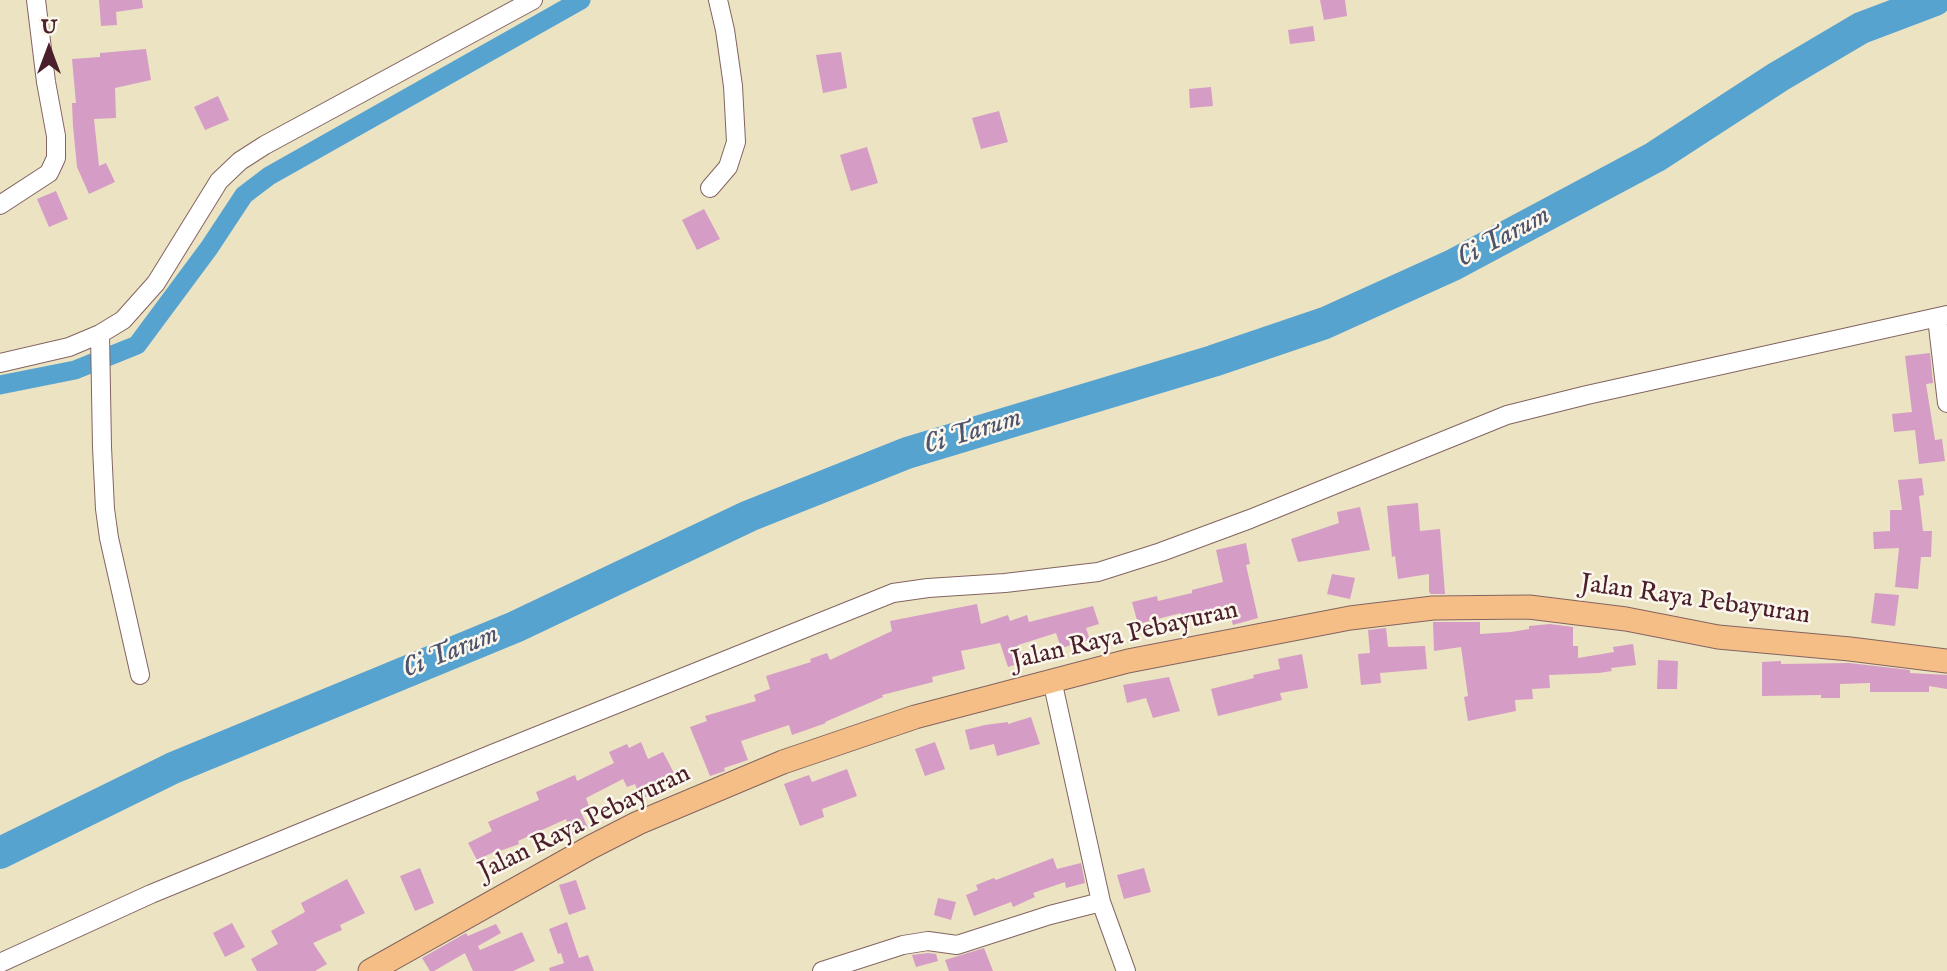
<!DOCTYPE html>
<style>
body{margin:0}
#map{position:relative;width:1947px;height:971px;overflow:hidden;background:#ece3c3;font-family:"IM FELL English",serif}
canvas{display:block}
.north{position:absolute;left:14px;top:14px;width:70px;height:70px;-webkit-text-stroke:5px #fbf7ec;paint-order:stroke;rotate:0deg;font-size:19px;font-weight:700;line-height:28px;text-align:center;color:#4a1f2b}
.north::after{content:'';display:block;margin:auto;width:24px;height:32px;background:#4a1f2b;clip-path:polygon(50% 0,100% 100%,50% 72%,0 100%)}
</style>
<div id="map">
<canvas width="1947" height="971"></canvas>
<div class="north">U</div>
</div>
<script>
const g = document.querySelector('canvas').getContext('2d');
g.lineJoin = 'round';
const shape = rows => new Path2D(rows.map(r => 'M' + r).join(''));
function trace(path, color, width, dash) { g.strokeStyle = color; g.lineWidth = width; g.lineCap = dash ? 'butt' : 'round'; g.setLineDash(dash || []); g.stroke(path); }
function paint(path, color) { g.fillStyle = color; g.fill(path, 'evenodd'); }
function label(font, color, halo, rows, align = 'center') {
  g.font = font + ' "IM FELL English",serif'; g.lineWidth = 5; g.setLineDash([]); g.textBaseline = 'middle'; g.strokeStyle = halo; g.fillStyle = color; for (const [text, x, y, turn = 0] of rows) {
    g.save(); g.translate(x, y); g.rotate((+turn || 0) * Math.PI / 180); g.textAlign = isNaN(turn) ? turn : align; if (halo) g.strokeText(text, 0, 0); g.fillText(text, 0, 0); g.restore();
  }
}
const canal = shape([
 [0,385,75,370,137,345,209,248,244,195,269,176,581,0]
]);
const river = shape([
 [0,853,173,768,515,627,749,516,907,453,1213,361,1325,323,1453,265,1655,157,1778,77,1861,28,1935,0]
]);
const building = shape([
 [99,0,142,0,143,8,116,12,117,25,101,26],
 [1320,0,1345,0,1347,16,1324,20],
 [1313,26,1315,41,1290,44,1288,30],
 [146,49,151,80,115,88,116,118,94,119,99,166,106,163,115,182,89,194,77,167,73,126,72,103,76,103,72,59,100,57,100,53],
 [841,52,847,88,823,93,816,55],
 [1211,87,1213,106,1190,108,1189,89],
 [218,96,229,120,205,130,194,107],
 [999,111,1008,142,981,149,972,118],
 [867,147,878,183,851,191,840,155],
 [56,191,68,219,49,227,37,199],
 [704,209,720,239,697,250,682,220],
 [1930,353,1933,383,1926,384,1935,440,1942,439,1945,461,1919,464,1915,430,1894,432,1892,414,1912,412,1905,356],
 [1922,478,1924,495,1919,496,1923,531,1932,531,1931,557,1921,557,1918,589,1895,587,1899,548,1874,549,1873,532,1890,531,1890,510,1902,510,1898,480],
 [1418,503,1420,531,1440,529,1445,594,1431,594,1429,592,1429,574,1398,579,1395,556,1392,557,1387,506],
 [1360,507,1370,550,1298,562,1291,539,1339,523,1337,512],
 [1246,543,1250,564,1246,565,1258,618,1233,625,1229,611,1182,620,1181,613,1138,624,1132,602,1157,596,1158,601,1192,593,1192,590,1223,582,1216,550],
 [1332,574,1355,578,1350,599,1327,594],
 [1875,593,1899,595,1895,626,1871,623],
 [977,604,981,624,1008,615,1010,621,1027,615,1029,622,1093,606,1099,624,1086,628,1090,640,1061,648,1056,633,1018,645,1024,662,1008,667,1000,643,961,651,965,669,932,677,933,682,882,695,883,697,825,722,826,723,792,735,789,725,741,741,748,760,724,768,725,771,710,776,690,727,707,721,705,716,756,701,754,695,770,689,766,676,811,662,810,659,827,653,830,660,892,631,890,621],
 [1433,622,1480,622,1480,634,1511,632,1529,629,1529,626,1550,624,1573,627,1573,646,1578,646,1578,658,1614,652,1613,647,1633,644,1636,665,1611,668,1612,671,1599,673,1549,675,1550,688,1532,689,1533,699,1515,700,1516,711,1468,721,1464,697,1468,696,1461,647,1434,651],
 [1386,628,1388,647,1425,646,1427,669,1380,673,1381,683,1361,685,1358,654,1370,653,1368,630],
 [1302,654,1308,688,1280,693,1282,700,1218,716,1211,689,1254,678,1253,675,1280,669,1278,659],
 [1658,660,1678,661,1677,689,1657,689],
 [1781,661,1781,664,1849,663,1910,670,1910,673,1947,675,1947,689,1929,686,1929,692,1870,692,1870,683,1840,684,1840,698,1821,698,1821,695,1762,696,1762,662],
 [1169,677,1180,711,1153,718,1146,698,1127,703,1123,685],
 [1031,717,1040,744,997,756,994,744,970,750,965,730,985,725,1008,722,1008,724],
 [641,742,648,759,663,752,675,775,658,784,661,790,641,799,635,784,627,787,623,779,586,798,589,806,580,810,588,828,572,835,566,819,518,841,519,844,500,851,500,849,477,860,468,843,492,831,488,822,539,800,536,792,575,775,577,781,614,763,609,752,627,744,629,748],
 [935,742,945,769,925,776,915,749],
 [847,769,857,796,822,809,824,817,800,826,784,784,809,775,812,782],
 [1053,858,1057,869,1081,863,1085,883,1066,888,1065,882,1033,893,1035,897,1013,907,1011,902,974,916,966,895,978,890,976,885,994,878,996,880],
 [420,868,434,903,415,911,400,876],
 [1144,868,1151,892,1124,899,1117,875],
 [347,879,365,913,340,925,342,930,313,943,327,964,315,971,257,971,251,959,278,944,271,931,305,912,301,903],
 [576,880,586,909,569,915,559,885],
 [938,898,956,902,951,920,934,915],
 [567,922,579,958,588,955,594,971,550,971,549,968,564,963,561,953,558,954,549,929],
 [232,923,245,947,225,957,213,933],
 [496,924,501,933,478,946,480,950,522,932,535,961,513,971,473,971,465,953,434,971,430,971,422,958,466,933,468,936],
 [984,948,993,971,949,971,945,960],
 [928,953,936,954,938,961,916,967,912,955]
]);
const minor = shape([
 [710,188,728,167,736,142,733,86,725,30,718,0],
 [0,205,49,173,56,158,56,136,46,82,36,0],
 [1937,318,1947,403],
 [100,334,102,447,105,509,109,538,140,675],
 [0,363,69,347,100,334,123,320,156,283,219,181,240,161,265,145,533,0],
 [1052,680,1101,902,1126,971],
 [0,963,151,894,492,754,893,593,928,588,1005,583,1098,572,1161,552,1250,519,1507,415,1587,395,1947,315],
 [822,971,903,945,928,941,957,945,1050,915,1101,902]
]);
const major = shape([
 [370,971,591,847,638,823,783,762,915,717,1128,661,1350,618,1433,608,1529,607,1626,619,1718,637,1850,649,1947,661]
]);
const streetNames = [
 ["Jalan Raya Pebayuran",1695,601,8],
 ["Jalan Raya Pebayuran",1125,637,-13],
 ["Jalan Raya Pebayuran",585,824,-26]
];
const waterNames = [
 ["Ci Tarum",1504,238,-28],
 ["Ci Tarum",973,433,-17],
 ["Ci Tarum",451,653,-22]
];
trace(canal, '#57a3d0', 19);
trace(river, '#57a3d0', 32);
paint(building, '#d59cc6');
trace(minor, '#836460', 20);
trace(major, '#836460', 25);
trace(minor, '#fff', 18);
trace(major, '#f5be86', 23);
label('26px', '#4a1f2b', '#fbf7ec', streetNames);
label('italic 28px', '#4f546d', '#fbf7ec', waterNames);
</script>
